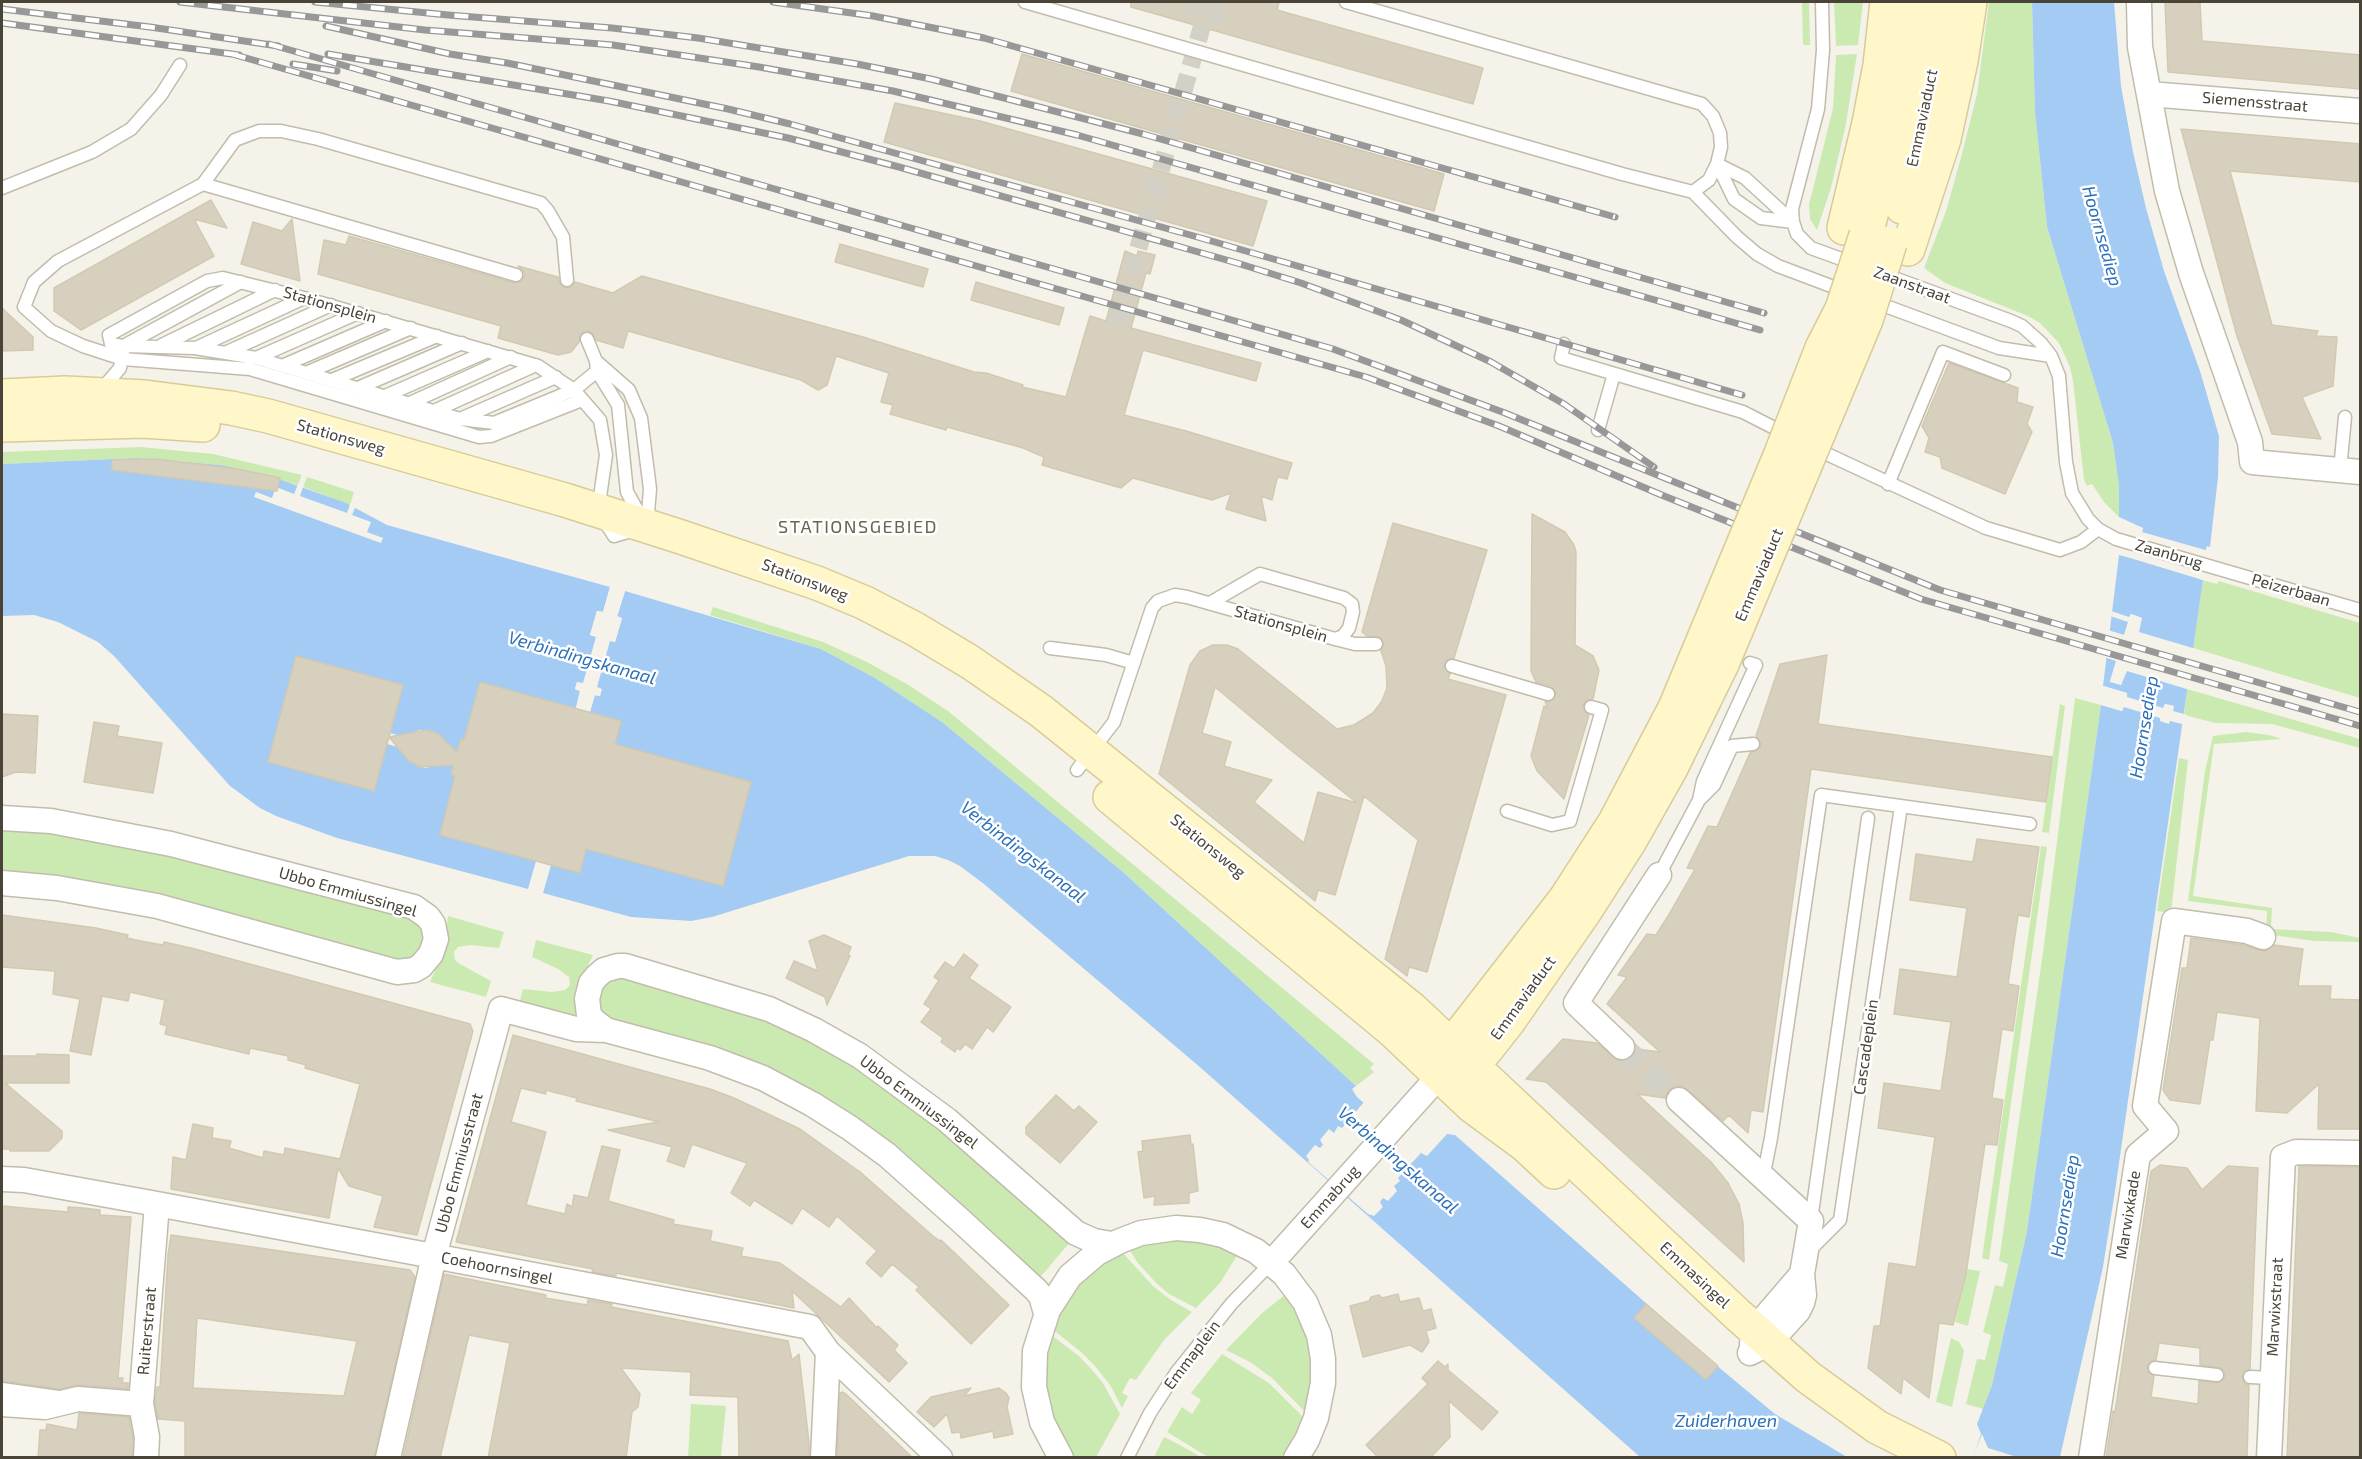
<!DOCTYPE html>
<style>
body{margin:0}
#map{position:relative;width:2362px;height:1459px;overflow:hidden;background:#f5f3e9;font-family:"Exo 2",sans-serif}
canvas{display:block}
.frame{position:absolute;inset:0;border:3px solid #494437;pointer-events:none}
</style>
<div id="map">
<canvas width="2362" height="1459"></canvas>
<div class="frame"></div>
</div>
<script>
const g = document.querySelector('canvas').getContext('2d');
g.lineJoin = 'round';
function paint(path, color) { g.fillStyle = color; g.fill(path, 'evenodd'); }
const shape = rows => new Path2D(rows.map(r => 'M' + r).join(''));
function trace(path, color, width, dash) { g.strokeStyle = color; g.lineWidth = width; g.lineCap = dash ? 'butt' : 'round'; g.setLineDash(dash || []); g.stroke(path); }
function label(font, color, halo, rows, align = 'center') {
  g.font = font + ' "Exo 2",sans-serif'; g.lineWidth = 5; g.setLineDash([]); g.textBaseline = 'middle'; g.strokeStyle = halo; g.fillStyle = color; for (const [text, x, y, turn = 0] of rows) {
    g.save(); g.translate(x, y); g.rotate((+turn || 0) * Math.PI / 180); g.textAlign = isNaN(turn) ? turn : align; if (halo) g.strokeText(text, 0, 0); g.fillText(text, 0, 0); g.restore();
  }
}
const green = shape([
 [1802,2,1809,2,1810,45,1803,45],
 [1834,2,1863,2,1858,45,1836,46],
 [1989,2,2032,2,2035,112,2047,227,2113,443,2119,486,2119,517,2104,502,2092,484,2087,486,2084,480,2073,381,2070,367,2059,343,2040,323,2028,316,1945,283,1924,268,1946,211,1962,154,1977,94],
 [1857,54,1846,124,1831,188,1817,230,1810,219,1809,205,1833,108,1836,55],
 [141,447,213,454,302,475,298,485,221,465,137,458,2,464,2,452],
 [307,477,354,492,350,505,303,487],
 [2203,580,2217,584,2219,581,2360,623,2360,698,2193,648],
 [713,607,823,642,865,661,907,684,948,711,1374,1064,1370,1068,1374,1072,1356,1086,1123,872,942,722,875,678,821,649,710,615],
 [2187,689,2360,739,2360,748,2272,724,2215,723,2184,715],
 [2075,698,2101,705,2027,1231,1992,1385,1983,1409,1966,1404,1977,1359,1985,1360,1991,1335,1983,1332,1995,1285,2003,1287,2008,1264,1999,1261,2044,945],
 [2060,704,2065,706,2049,833,2042,832],
 [2246,732,2269,735,2282,739,2214,744,2193,896,2272,908,2271,929,2331,932,2360,938,2360,942,2314,941,2266,934,2267,911,2188,901,2205,771,2213,736],
 [2179,758,2188,760,2171,913,2157,911],
 [2,823,65,829,412,915,421,923,424,937,420,953,407,964,2,877],
 [2041,846,2047,847,1989,1260,1982,1258],
 [448,916,504,932,499,948,470,945,458,947,454,952,455,960,460,964,491,981,486,997,430,982,444,950],
 [536,940,593,955,578,987,575,1021,518,1007,523,989,552,992,565,990,570,985,569,977,558,969,532,957],
 [616,974,766,1015,899,1089,1071,1241,1037,1281,854,1122,608,1022,599,1008,598,1001,601,988],
 [1169,1240,1189,1240,1217,1245,1238,1254,1220,1283,1196,1308,1169,1294,1157,1284,1137,1262,1129,1249],
 [1122,1252,1153,1286,1171,1300,1192,1312,1164,1340,1136,1380,1130,1378,1122,1393,1128,1396,1122,1408,1110,1385,1094,1365,1081,1352,1052,1329,1076,1287,1097,1267],
 [1967,1269,1980,1271,1968,1326,1955,1322],
 [1286,1294,1305,1331,1311,1359,1312,1379,1306,1413,1272,1378,1250,1362,1226,1350,1262,1313],
 [1050,1334,1079,1356,1092,1370,1103,1383,1120,1414,1096,1457,1075,1457,1064,1442,1052,1415,1045,1377,1045,1357],
 [1951,1338,1959,1342,1964,1351,1952,1407,1936,1402],
 [1222,1354,1269,1383,1304,1418,1282,1457,1208,1457,1167,1432,1182,1407,1192,1414,1201,1400,1191,1393],
 [691,1404,726,1406,721,1457,688,1457],
 [1164,1437,1178,1444,1201,1457,1154,1457]
]);
const water = shape([
 [2032,2,2114,2,2121,86,2133,152,2146,208,2164,271,2200,371,2219,436,2218,477,2210,547,2207,546,2197,578,2203,580,2115,1191,2103,1267,2060,1457,1973,1458,1981,1434,1977,1424,1992,1385,2027,1231,2101,705,2122,711,2127,693,2103,686,2119,555,2133,558,2143,528,2119,517,2119,486,2113,443,2047,227,2035,112],
 [2131,614,2142,618,2121,685,2110,681],
 [2165,704,2174,706,2170,721,2160,721],
 [137,458,221,465,270,476,346,503,387,525,610,587,603,612,597,611,590,635,615,642,622,618,617,617,625,591,821,649,875,678,942,722,1123,872,1356,1086,1352,1089,1357,1097,1421,1153,1427,1156,1447,1134,1455,1135,1722,1370,1775,1414,1847,1457,1640,1457,1201,1068,984,884,960,866,948,860,935,856,909,856,712,917,691,921,631,917,543,893,551,865,580,873,591,831,619,858,723,886,751,782,647,753,610,763,621,721,590,712,595,695,600,696,601,689,577,682,575,689,580,691,576,708,480,683,469,723,480,727,457,751,448,748,438,734,432,731,419,730,405,737,390,733,403,686,296,657,268,762,374,791,387,744,402,748,409,761,420,767,426,768,442,763,454,762,451,774,466,779,451,793,440,835,536,861,528,889,337,838,276,816,260,808,230,786,114,656,98,642,58,622,34,615,2,616,2,464]
]);
const pier = shape([
 [299,482,304,484,300,496,347,513,351,502,356,505,352,515,371,522,367,532,383,538,381,543,254,497,256,492,272,498,276,487,294,494],
 [2122,520,2143,528,2142,532,2209,551,2201,576,2205,578,2206,581,2117,554,2119,552,2131,555,2139,530,2121,522],
 [610,587,613,588,606,613,599,614,593,633,613,639,618,620,614,616,622,590,625,591,617,616,622,618,615,642,610,641,597,687,602,689,600,696,594,695,590,712,587,711,592,693,598,691,579,685,583,691,579,709,576,708,580,691,575,689,577,682,583,683,596,637,590,635,597,611,603,612],
 [2111,611,2129,617,2131,614,2142,618,2139,632,2196,649,2190,690,2127,671,2121,685,2110,682,2116,661,2104,657,2108,630,2124,635,2128,622,2110,616],
 [2133,618,2139,620,2120,682,2113,680],
 [2100,685,2127,693,2127,697,2163,708,2165,704,2174,706,2173,711,2187,715,2186,725,2170,721,2169,724,2160,721,2160,718,2124,707,2122,711,2098,704,2101,702,2120,707,2124,695,2102,689],
 [1364,1102,1421,1153,1398,1178,1400,1181,1394,1186,1397,1191,1388,1201,1383,1198,1380,1202,1383,1207,1374,1216,1368,1214,1308,1162,1309,1160,1306,1156,1315,1145,1320,1148,1323,1145,1320,1140,1329,1129,1334,1133,1338,1126,1342,1128],
 [1982,1434,1988,1448,2017,1457,1973,1457]
]);
const building = shape([
 [1131,2,1279,2,1277,10,1483,68,1473,104,1131,7,1131,2],
 [2165,2,2200,2,2202,41,2361,55,2361,89,2168,72,2165,2],
 [1022,54,1444,174,1434,211,1011,91,1022,54],
 [895,103,980,121,1267,201,1253,246,884,142,895,103],
 [2181,129,2361,144,2361,182,2230,171,2272,325,2318,331,2316,336,2337,337,2333,386,2302,397,2321,439,2272,434,2237,336,2181,129],
 [211,200,227,228,194,219,214,256,81,330,54,311,54,288,211,200],
 [292,219,300,281,241,264,253,222,282,231,292,219],
 [349,236,514,283,521,281,524,277,524,272,518,266,558,277,560,284,564,288,571,287,575,282,613,293,642,276,863,337,974,372,986,373,1023,385,1022,387,1066,397,1090,316,1106,321,1125,251,1137,256,1138,251,1155,255,1150,274,1146,273,1131,328,1261,363,1256,381,1143,350,1124,415,1186,431,1292,463,1287,479,1278,477,1277,479,1272,500,1261,496,1266,521,1226,509,1231,493,1212,500,1133,478,1121,488,1042,465,1044,457,1023,448,947,427,946,430,890,414,893,405,881,402,889,373,836,356,827,385,818,390,801,380,628,331,623,348,596,340,592,333,588,331,580,334,579,342,571,352,558,355,498,338,501,326,318,274,324,240,346,245,349,236],
 [840,244,928,269,923,287,835,262,840,244],
 [976,282,1064,308,1059,325,971,300,976,282],
 [2,308,33,337,33,350,2,351,2,308],
 [1949,363,2018,388,2017,402,2033,407,2027,424,2032,432,2005,494,1942,468,1940,457,1925,452,1929,438,1922,426,1949,363],
 [155,459,238,469,280,478,277,491,112,470,112,460,155,459],
 [1532,514,1565,532,1574,545,1576,552,1575,645,1593,656,1599,670,1593,699,1586,701,1583,705,1585,712,1589,715,1564,799,1537,771,1531,756,1544,706,1548,708,1545,702,1553,700,1556,693,1551,686,1536,682,1531,671,1532,514],
 [1393,523,1487,550,1454,658,1447,660,1444,667,1450,674,1448,679,1506,695,1427,972,1409,967,1407,976,1385,959,1418,840,1364,796,1335,895,1318,890,1315,901,1159,774,1190,665,1200,651,1213,645,1227,645,1238,649,1337,729,1354,725,1373,713,1382,701,1387,688,1386,666,1381,651,1384,643,1380,637,1367,636,1362,632,1393,523],
 [1215,687,1287,747,1357,803,1318,792,1304,843,1254,802,1272,780,1224,766,1231,742,1202,733,1215,687],
 [1827,655,1818,724,2052,757,2046,802,1811,769,1763,1112,1751,1110,1748,1133,1729,1115,1723,1121,1683,1086,1675,1086,1669,1090,1665,1098,1637,1094,1711,1162,1728,1183,1739,1204,1743,1223,1744,1262,1546,1082,1526,1079,1563,1039,1597,1043,1619,1061,1632,1057,1636,1049,1660,1052,1607,1004,1627,977,1618,975,1647,934,1656,935,1668,916,1695,869,1687,868,1708,826,1717,827,1750,753,1760,748,1761,743,1756,736,1780,664,1827,655],
 [296,656,403,685,389,737,427,730,438,734,457,752,461,739,464,740,480,682,621,721,615,744,751,782,723,886,586,849,580,873,440,835,455,776,451,774,454,765,420,767,409,761,389,737,374,791,268,762,296,656],
 [2,714,38,716,35,773,16,772,2,777,2,714],
 [94,722,119,726,117,736,162,743,153,793,84,782,94,722],
 [1977,839,2039,847,2029,917,2018,915,2008,984,2019,986,2013,1031,2002,1029,1992,1098,2003,1100,1997,1145,1985,1144,1966,1274,1953,1325,1939,1323,1929,1398,1903,1378,1901,1394,1868,1368,1874,1326,1880,1326,1889,1263,1916,1267,1935,1137,1878,1128,1884,1083,1941,1091,1951,1022,1894,1014,1900,969,1957,977,1967,908,1910,900,1916,854,1973,862,1977,839],
 [2,915,96,928,128,935,127,938,146,942,163,945,164,942,191,948,470,1024,473,1031,417,1235,374,1227,383,1196,349,1186,338,1168,329,1218,171,1189,173,1157,186,1160,193,1124,213,1128,212,1138,231,1141,229,1148,263,1158,264,1151,284,1155,285,1148,340,1159,360,1084,305,1068,306,1065,288,1060,288,1056,250,1048,249,1054,165,1034,167,1026,160,1024,165,1000,130,992,128,1001,102,996,91,1055,70,1051,80,999,53,994,55,971,2,967,2,915],
 [824,935,851,947,848,955,850,956,827,1005,825,997,786,978,794,961,818,971,809,941,824,935],
 [2191,938,2243,945,2259,950,2266,951,2274,945,2303,949,2298,986,2331,986,2330,999,2361,1000,2361,1129,2318,1129,2319,1084,2287,1113,2256,1111,2260,1018,2217,1012,2213,1040,2210,1040,2200,1104,2170,1100,2163,1090,2182,968,2187,968,2191,938],
 [964,954,978,965,969,978,1011,1007,993,1032,987,1027,972,1049,965,1044,960,1050,957,1048,955,1052,941,1042,943,1038,921,1022,931,1009,924,1004,939,980,934,977,945,962,954,968,964,954],
 [513,1035,710,1089,734,1098,800,1129,860,1172,933,1236,940,1241,941,1240,1009,1305,971,1344,916,1290,919,1287,892,1264,881,1277,866,1263,877,1251,837,1216,829,1227,802,1208,792,1224,754,1200,750,1206,731,1193,747,1163,692,1144,684,1167,667,1161,672,1147,608,1130,659,1122,576,1101,577,1098,545,1090,546,1094,521,1088,511,1122,546,1132,526,1205,565,1214,567,1204,572,1207,574,1195,588,1198,602,1146,620,1150,608,1201,674,1220,673,1224,712,1231,710,1241,743,1248,741,1256,780,1263,841,1307,849,1298,877,1328,878,1326,898,1345,894,1350,907,1363,889,1382,792,1291,794,1308,616,1273,616,1276,592,1272,593,1269,456,1242,513,1035],
 [37,1054,69,1055,69,1083,5,1083,62,1131,62,1138,49,1151,10,1151,10,1149,2,1149,2,1056,37,1056,37,1054],
 [1056,1095,1074,1111,1079,1106,1097,1122,1060,1163,1026,1134,1026,1127,1056,1095],
 [1190,1135,1191,1145,1193,1144,1198,1191,1189,1193,1189,1203,1154,1205,1155,1196,1144,1198,1138,1152,1143,1151,1142,1141,1190,1135],
 [2160,1165,2187,1168,2202,1190,2228,1166,2258,1168,2250,1369,2243,1372,2242,1377,2245,1384,2249,1385,2247,1458,2106,1458,2113,1411,2115,1412,2151,1171,2160,1165],
 [2159,1343,2200,1348,2200,1365,2221,1368,2225,1372,2224,1379,2217,1383,2199,1381,2198,1404,2151,1397,2154,1376,2148,1372,2147,1366,2151,1361,2156,1360,2159,1343],
 [2299,1166,2361,1167,2361,1458,2287,1458,2299,1166],
 [2,1206,68,1212,68,1207,83,1208,100,1210,100,1215,131,1217,118,1378,123,1378,122,1383,128,1383,128,1389,79,1385,60,1389,2,1381,2,1206],
 [171,1235,410,1270,415,1277,374,1458,185,1458,185,1421,158,1419,155,1403,157,1387,160,1387,168,1255,171,1235],
 [197,1318,357,1341,344,1396,193,1388,197,1318],
 [444,1274,546,1295,545,1298,587,1305,588,1300,612,1304,611,1307,788,1341,792,1360,799,1354,809,1443,809,1458,739,1458,738,1397,690,1395,691,1372,621,1368,640,1394,638,1407,632,1412,626,1458,488,1458,510,1343,469,1335,440,1458,403,1458,444,1274],
 [1398,1294,1400,1302,1419,1298,1423,1311,1431,1309,1436,1328,1426,1331,1429,1342,1422,1352,1410,1345,1363,1357,1350,1306,1369,1301,1371,1297,1379,1295,1382,1298,1398,1294],
 [1646,1304,1718,1366,1706,1380,1634,1318,1646,1304],
 [1438,1361,1445,1367,1448,1364,1448,1370,1498,1412,1482,1430,1449,1401,1450,1437,1430,1458,1379,1458,1366,1445,1428,1384,1422,1378,1438,1361],
 [971,1388,964,1396,999,1388,1006,1393,1009,1398,1007,1407,1013,1434,994,1438,993,1431,961,1438,960,1432,952,1433,947,1414,934,1427,917,1412,931,1397,971,1388],
 [843,1392,847,1395,913,1458,837,1458,840,1393,843,1392],
 [79,1413,129,1417,133,1438,132,1458,38,1458,40,1430,46,1430,47,1424,77,1430,79,1413]
]);
const pedestrianTunnel = shape([
 [1182,4,1231,18],
 [1116,326,1209,2]
]);
const minorTunnel = shape([
 [1622,1047,1679,1100]
]);
const service = shape([
 [1025,2,1622,174,1693,192,1709,180,1717,164,1721,147,1720,133,1713,116,1702,104,1346,2],
 [1822,2,1823,50,1818,109,1792,209,1793,222,1797,234,1811,248,1855,264],
 [1717,164,1734,199,1761,218,1793,222],
 [1717,164,1745,178,1793,222],
 [203,184,235,140,259,131,281,131,318,139,541,203,548,211,563,237,567,280],
 [2,188,92,152,131,129,161,95,180,65],
 [1693,192,1737,237,1757,254,1778,266,1847,292],
 [1883,274,2011,321,2022,326,2041,343,2051,356,2059,376,2066,462,2072,493,2088,519,2098,529,2116,539,2360,610],
 [516,275,203,184,58,261,34,282,24,307,51,331,83,346,123,359,250,369,479,437,491,436,582,400],
 [1872,301,1999,348,2051,356],
 [587,339,596,361,597,371,574,390,494,423,460,419,256,358,195,348,123,346,111,344,109,335,207,281,223,278,304,298,538,366,574,390,600,420,606,455,598,511,614,536,634,530],
 [127,344,241,282],
 [1564,344,1561,358,1743,412,1788,435],
 [162,345,275,290],
 [196,348,304,298],
 [227,352,331,305],
 [256,358,358,313],
 [596,361,629,390,641,418,650,489,647,525],
 [282,366,386,321],
 [597,371,618,405,627,492,641,517],
 [306,373,411,328],
 [332,380,437,336],
 [358,388,462,343],
 [102,389,120,368,123,351],
 [385,396,488,351],
 [410,403,511,357],
 [434,411,536,365],
 [460,419,556,377],
 [1598,430,1614,374],
 [1814,448,1986,528,2060,550,2081,542,2098,529],
 [2340,470,2345,417],
 [1888,484,1943,352,2004,375],
 [1335,639,1355,644,1376,644],
 [1050,648,1106,655,1134,663],
 [1452,666,1548,694],
 [1077,770,1114,722,1152,608,1158,601,1175,595,1187,597,1335,639,1343,636,1349,628,1353,612,1352,604,1344,598,1260,574,1210,603],
 [1700,799,1714,785,1732,746,1753,744],
 [1507,811,1552,825,1570,821,1602,710,1591,707],
 [1659,875,1699,800,1703,781,1756,665,1750,663],
 [1763,1178,1771,1138,1821,795,2030,824],
 [1811,1220,1868,818],
 [1809,1251,1840,1220,1901,806],
 [2155,1368,2217,1375],
 [2250,1377,2271,1378],
 [2,1389,59,1397],
 [1127,1458,1150,1413,1176,1373,1232,1303,1272,1262]
]);
const minor = shape([
 [2139,2,2140,47,2167,191,2191,273,2250,442,2252,462,2360,472],
 [2149,94,2360,111],
 [2,818,51,821,171,844,414,907,428,917,433,924,436,939,431,954,421,966,414,970,397,972,157,906,57,888,2,883],
 [606,1030,594,1021,589,1015,587,999,591,983,597,976,604,970,618,966,625,966,769,1009,814,1030,860,1056,947,1120,1076,1233,1094,1241,1112,1244],
 [1622,1047,1576,1003,1659,875],
 [1679,1100,1811,1221,1802,1274,1804,1295,1802,1303,1798,1311,1769,1343,1750,1353],
 [2,1179,24,1180,157,1204,810,1327,828,1352,940,1458],
 [1272,1262,1440,1075],
 [1752,1344,1754,1330,1802,1274],
 [2,1404,45,1407,78,1399,141,1404],
 [146,1458,147,1437,141,1404,157,1204],
 [388,1458,434,1256,501,1009,576,1029,606,1030,710,1058,763,1078,812,1104,850,1128,887,1155,960,1220,1036,1290,1041,1296,1046,1313],
 [823,1458,828,1352],
 [1061,1458,1042,1422,1034,1387,1035,1351,1048,1310,1070,1276,1097,1253,1120,1241,1141,1233,1176,1228,1200,1230,1223,1235,1256,1251,1284,1274,1305,1302,1319,1335,1323,1359,1323,1383,1316,1418,1307,1440,1296,1458],
 [2091,1458,2138,1155,2166,1131,2145,1106,2174,921,2247,931,2263,937],
 [2269,1458,2283,1157,2296,1152,2360,1153]
]);
const secondary = shape([
 [1902,207,1929,91,1941,2],
 [1844,228,1869,123,1880,65,1887,2],
 [1866,235,1893,128,1904,67,1912,2],
 [1908,249,1944,139,1961,61,1970,2],
 [2,396,65,393,145,397,231,408,268,416,565,500,678,536,817,583,865,603,915,629,970,662,1041,711,1412,1009,1738,1315,1808,1377,1877,1427,1939,1458],
 [2,425,143,421,203,425],
 [1110,797,1393,1031,1472,1106,1525,1145,1554,1172],
 [1444,1065,1451,1046,1566,898],
 [1451,1072,1472,1065,1486,1050,1508,1022,1585,911]
]);
const rail = shape([
 [180,2,425,30,613,45,759,67,893,91,1077,135,1760,330],
 [315,2,448,15,612,28,698,38,857,64,931,79,1143,134,1764,313],
 [773,2,873,16,984,38,1615,217],
 [2,9,150,27,278,46],
 [2,23,239,55],
 [326,26,450,54,507,63,728,109,790,124,1201,238,1742,395],
 [269,44,1333,349,1505,413,1940,590,2360,712],
 [232,54,1366,377,1499,426,1664,496,1921,599,2360,726],
 [328,54,609,101,788,138,899,167,1237,263,1301,283,1401,320,1491,362,1564,404,1654,467],
 [293,64,337,71]
]);
const secondaryBridge = shape([
 [1566,898,1615,822,1675,708,1780,456,1822,348,1842,309,1866,235],
 [1585,911,1631,839,1670,770,1722,664,1866,320,1890,243]
]);
const streetNames = [
 ["Siemensstraat",2255,102,5],
 ["Emmaviaduct",1922,118,-78],
 ["Zaanstraat",1912,285,20],
 ["Stationsplein",330,305,16],
 ["Stationsweg",341,437,16],
 ["Zaanbrug",2169,554,16],
 ["Emmaviaduct",1759,575,-67],
 ["Stationsweg",805,580,21],
 ["Peizerbaan",2291,590,16],
 ["Stationsplein",1281,624,16],
 ["Stationsweg",1208,846,39],
 ["Ubbo Emmiussingel",348,892,16],
 ["Emmaviaduct",1523,998,-54],
 ["Cascadeplein",1866,1047,-82],
 ["Ubbo Emmiussingel",919,1102,37],
 ["Ubbo Emmiusstraat",459,1163,-75],
 ["Emmabrug",1330,1197,-48],
 ["Marwixkade",2128,1215,-81],
 ["Coehoornsingel",497,1268,11],
 ["Emmasingel",1695,1275,43],
 ["Marwixstraat",2275,1307,-87],
 ["Ruiterstraat",147,1331,-85],
 ["Emmaplein",1192,1355,-53]
];
const waterNames = [
 ["Hoornsediep",2102,236,74],
 ["Verbindingskanaal",582,658,16],
 ["Hoornsediep",2144,727,-81],
 ["Verbindingskanaal",1023,852,38],
 ["Verbindingskanaal",1398,1160,41],
 ["Hoornsediep",2065,1206,-81],
 ["Zuiderhaven",1726,1421]
];
const neighbourhoodNames = [
 ["STATIONSGEBIED",858,527]
];
paint(green, '#cbeab1');
paint(water, '#a4cbf3');
paint(pier, '#f5f3e9');
paint(building, '#d7d0be');
trace(building, '#d2c9b1', 1.5);
trace(pedestrianTunnel, '#d3d0c5', 18, [18, 9]);
trace(minorTunnel, '#d3d0c5', 24, [24, 12]);
trace(service, '#c1bcab', 15);
trace(minor, '#c1bcab', 27);
trace(secondary, '#d7cc98', 36);
trace(service, '#fff', 12);
trace(minor, '#fff', 24);
trace(secondary, '#fff7c9', 33);
trace(rail, '#989898', 7);
trace(rail, '#fff', 4.5, [14]);
trace(secondaryBridge, '#d7cc98', 36, []);
trace(secondaryBridge, '#fff7c9', 33);
label('16px', '#494437', '#fff', streetNames);
label('italic 18px', '#2b70ba', '#fff', waterNames);
g.letterSpacing = '1.5px';
label('18px', '#6d634e', '#fff', neighbourhoodNames);
g.letterSpacing = '0px';
</script>
